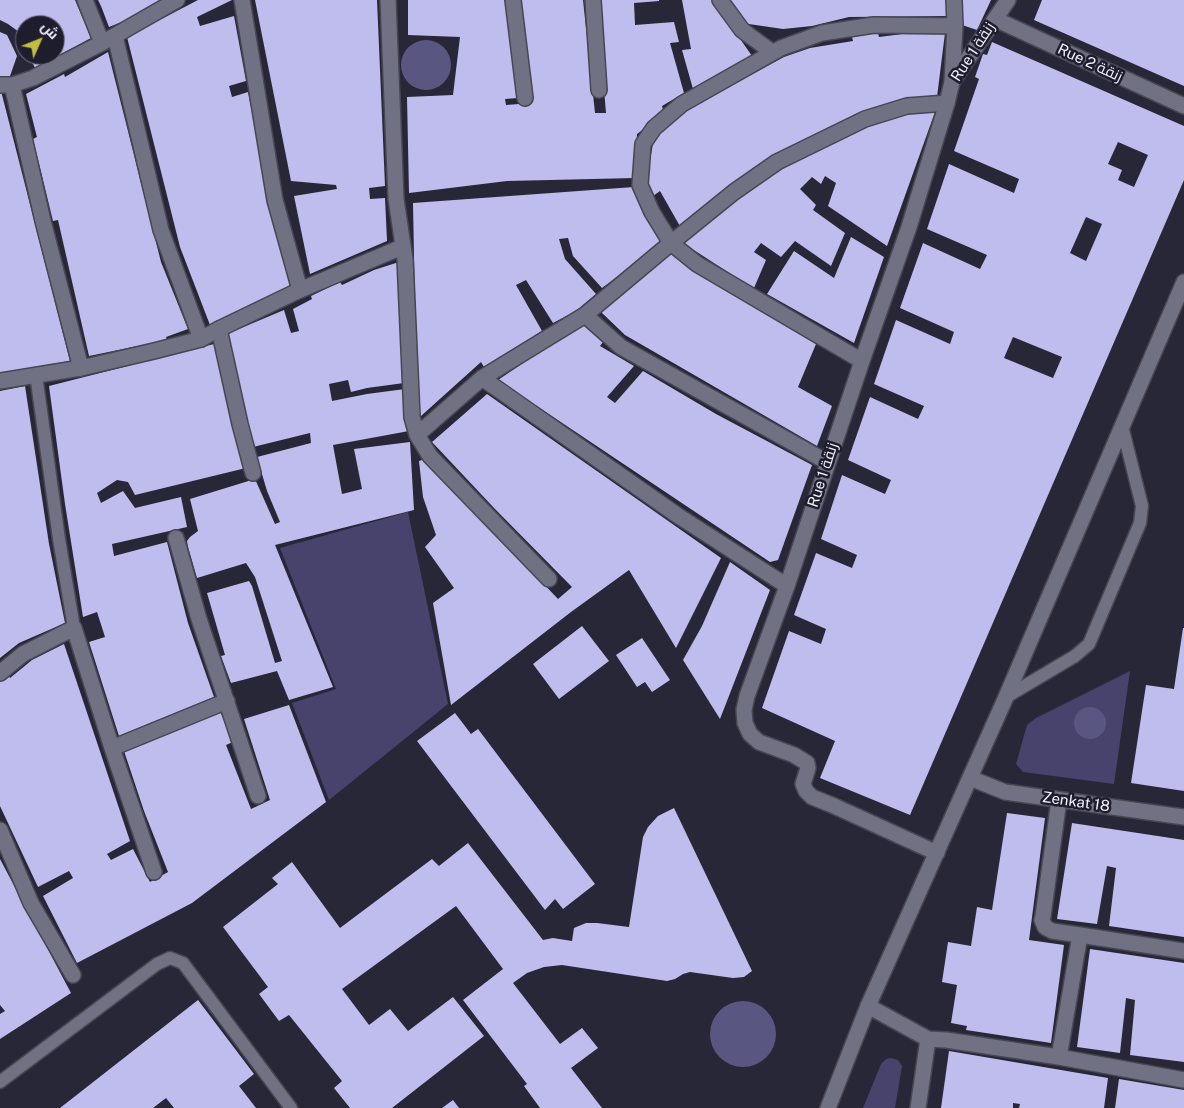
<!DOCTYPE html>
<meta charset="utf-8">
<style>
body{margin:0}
#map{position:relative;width:1184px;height:1108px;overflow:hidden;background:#282737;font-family:"Public Sans",Cairo,sans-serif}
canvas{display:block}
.north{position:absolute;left:15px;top:15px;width:50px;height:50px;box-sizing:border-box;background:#1e1d2d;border:1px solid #727180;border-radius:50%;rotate:46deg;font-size:14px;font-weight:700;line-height:20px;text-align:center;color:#f1f0fc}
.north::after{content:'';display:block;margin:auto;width:18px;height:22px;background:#c2bd3f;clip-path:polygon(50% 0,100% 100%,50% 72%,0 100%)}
</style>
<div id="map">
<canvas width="1184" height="1108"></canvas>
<div class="north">ش</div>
</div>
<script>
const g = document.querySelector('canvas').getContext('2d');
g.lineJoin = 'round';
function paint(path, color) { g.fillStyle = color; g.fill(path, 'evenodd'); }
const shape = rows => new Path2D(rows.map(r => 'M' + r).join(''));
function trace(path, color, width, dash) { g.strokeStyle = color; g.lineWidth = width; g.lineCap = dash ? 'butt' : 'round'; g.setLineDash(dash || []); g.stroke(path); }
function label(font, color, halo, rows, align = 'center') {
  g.font = font + ' "Public Sans",Cairo,sans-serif'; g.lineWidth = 5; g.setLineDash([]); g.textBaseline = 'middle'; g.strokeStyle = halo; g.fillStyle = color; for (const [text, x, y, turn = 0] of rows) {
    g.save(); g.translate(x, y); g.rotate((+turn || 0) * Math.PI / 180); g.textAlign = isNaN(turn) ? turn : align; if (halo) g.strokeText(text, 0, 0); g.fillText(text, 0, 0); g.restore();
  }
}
const green = shape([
 [408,512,448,704,329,800,292,703,336,689,280,548],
 [1130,671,1114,784,1023,772,1016,764,1027,725,1036,718],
 [891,1058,898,1060,902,1066,895,1108,863,1108,881,1064,886,1059]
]);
const forest = shape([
 '401 65a25 25 0 1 1 50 0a25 25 0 1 1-50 0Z',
 '1074 723a16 16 0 1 1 32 0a16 16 0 1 1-32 0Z',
 '710 1034a33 33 0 1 1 66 0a33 33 0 1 1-66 0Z'
]);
const building = shape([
 [0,0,75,0,91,38,35,68,29,55,55,55,55,25,25,25,25,46,19,32,8,24,0,20],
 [98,0,162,0,129,19,109,27,101,6],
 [198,0,232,0,197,17,200,26,234,16,246,81,229,86,232,97,248,92,267,187,290,286,210,325,180,247,127,37],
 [255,0,377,0,385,186,369,188,370,199,385,198,387,241,310,274,294,196,337,189,336,185,291,181],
 [408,0,506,0,518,98,505,99,506,105,532,103,520,0,583,0,595,113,606,113,604,89,607,88,600,0,659,0,659,1,634,3,635,25,674,22,679,42,670,43,684,93,662,106,664,114,637,134,635,178,507,181,409,193,407,97,453,95,460,37,408,35],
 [682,0,713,0,752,56,693,89,682,50,691,49],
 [726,0,946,0,946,16,849,17,812,26,783,29,742,23],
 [963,0,991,0,977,30,962,25],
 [1042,0,1184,0,1184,86,1034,20],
 [926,31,945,33,937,97,903,101,731,189,681,228,660,191,653,196,646,182,655,133,692,107,784,57,810,48,853,41,852,37,878,33,879,37],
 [0,32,7,35,17,56,9,79,0,79],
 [992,42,1184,126,1184,180,910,815,820,778,835,741,762,708,789,631,821,644,826,629,794,615,816,553,852,568,857,555,821,539,842,475,885,494,891,480,848,460,870,397,918,419,924,406,874,384,896,320,950,344,954,332,900,308,923,243,980,269,987,255,927,229,949,164,1014,193,1019,179,954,151,979,79,975,77,983,54,987,55],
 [1118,142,1148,155,1134,187,1118,180,1122,170,1108,164],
 [1086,217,1102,224,1086,261,1070,253],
 [1013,337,1062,357,1053,378,1004,358],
 [108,52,161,262,188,329,166,337,167,340,89,356,58,220,53,221,33,139,37,137,26,94,64,74,65,77],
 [0,87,70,361,0,373],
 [932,109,935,112,887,246,828,206,836,183,825,176,821,184,812,177,800,189,816,205,813,210,845,233,831,266,795,241,781,257,761,243,754,252,766,260,754,288,734,276,683,243,740,195,792,163,871,125,907,114],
 [634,187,662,243,602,288,573,256,568,238,559,239,565,259,596,294,576,311,553,323,526,280,516,285,542,331,484,367,481,362,421,416,417,414,413,203],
 [851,237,884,257,854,343,767,294,794,251,834,278],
 [671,253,691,268,816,344,798,387,832,406,817,446,625,335,601,312],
 [399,262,404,383,367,388,351,392,348,380,329,384,332,401,367,394,405,389,409,431,333,445,342,494,362,489,354,449,410,442,414,510,275,545,333,687,289,700,277,671,231,683,221,656,225,655,207,593,249,581,252,586,275,663,282,661,255,577,246,563,197,578,188,547,187,541,190,537,198,531,190,499,255,479,275,524,280,522,267,491,257,457,311,443,310,433,253,447,227,334,284,310,291,333,299,331,293,309,312,299,311,296,340,282,342,285,374,270],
 [584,322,603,342,600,346,634,366,607,397,615,403,643,371,716,414,812,465,778,560,770,562,498,380],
 [214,344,246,468,135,495,128,482,117,480,97,493,101,503,123,491,135,508,181,497,187,527,112,544,114,556,167,542,188,623,214,697,119,736,89,642,105,637,97,612,83,617,65,504,49,386],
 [25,386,49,544,65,623,19,643,0,658,0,391],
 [487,394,721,558,676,648,629,570,571,612,451,705,433,603,454,588,425,547,436,535,423,497,419,461,425,459,558,599,572,587,495,509,432,442],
 [730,562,770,590,720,719,683,660,702,626],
 [582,626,609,661,559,699,533,664],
 [1183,628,1184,628,1184,791,1131,783,1146,685,1174,689],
 [642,638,670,680,652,692,645,682,637,687,616,655],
 [64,644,130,841,107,854,111,860,133,849,150,882,168,872,144,811,124,751,220,711,233,742,226,745,251,809,270,800,244,719,289,705,326,802,192,903,77,963,43,896,73,878,69,871,38,887,0,806,0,682,8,675,10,678,32,660],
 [455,713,471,734,478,729,595,884,563,909,555,899,545,910,417,741],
 [674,808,752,971,744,977,733,978,690,972,683,974,675,979,667,981,562,965,544,967,527,973,513,983,560,1044,582,1028,598,1048,571,1068,602,1108,540,1108,524,1086,527,1084,463,1000,503,969,456,906,342,989,369,1025,390,1009,408,1031,453,997,484,1036,392,1108,350,1108,334,1088,342,1081,289,1015,279,1021,259,994,268,987,223,927,278,884,272,878,292,862,340,928,432,859,439,866,468,843,543,940,553,938,572,941,574,928,586,923,597,923,629,927,643,837,648,827,658,816],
 [1007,813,1045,818,1029,940,1064,945,1051,1043,966,1030,967,1026,951,1023,957,985,942,982,948,942,971,946,977,907,992,910],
 [1072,823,1184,840,1184,937,1109,926,1116,868,1107,866,1097,924,1057,919],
 [0,859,71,993,0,1039,0,1014,5,1011,0,1005],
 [1090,949,1184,963,1184,1062,1130,1055,1135,1000,1126,998,1120,1053,1077,1047],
 [198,1000,254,1074,239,1086,256,1108,174,1108,166,1098,153,1108,60,1108],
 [949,1051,1108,1078,1104,1108,1019,1108,1020,1104,1013,1103,1013,1108,941,1108],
 [1119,1079,1184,1090,1184,1108,1115,1108],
 [453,1100,459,1108,442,1108]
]);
const service = shape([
 [36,375,59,539,74,628],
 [1006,697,1075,656,1089,644,1140,523,1142,506,1122,426],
 [0,1082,157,964,170,958,183,963,291,1108]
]);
const pedestrian = shape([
 [85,0,102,43],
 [242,0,275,200,300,290],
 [513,0,525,98],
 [593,0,599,90],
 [720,0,742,30,772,52],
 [115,36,161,230,201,339],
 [952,82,955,26,954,0],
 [0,85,12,85,33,78,102,43,177,0],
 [12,85,43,221,81,368],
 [947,103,907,106,865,119,777,162,734,192,671,243,652,212,640,185,643,144,654,128,682,104,781,48,822,33,874,25,955,26],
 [219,329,240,424,253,473]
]);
const minor = shape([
 [388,0,396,199,405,259,412,417,417,435],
 [995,19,1184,106],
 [585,315,621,347,827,462],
 [482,378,677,515,787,586],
 [0,381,81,368,154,351,201,339,219,329,300,290,402,247],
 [176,538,199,619,258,796],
 [549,579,430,456,417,435,482,378,585,315,671,243,697,264,862,361],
 [0,673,23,654,74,628,112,748,154,872],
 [112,748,227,701],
 [970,778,1005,792,1184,817],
 [1059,800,1043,916,1042,920,1045,927,1052,931,1080,935,1184,951],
 [0,830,31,903,73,975],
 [937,853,832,805,812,797,806,791,803,784,808,768,807,763,794,755,759,742,750,734,745,723,744,710,747,696,787,586,862,361,909,227,947,103,952,82,1008,0],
 [868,1006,928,1039,946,1040,1059,1057,1184,1080],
 [1059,1057,1080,935],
 [918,1108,928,1039]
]);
const tertiary = shape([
 [828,1108,868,1006,1006,697,1184,282]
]);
const streetNames = [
 ["Rue 1 زنقة",973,52,-57],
 ["Rue 2 زنقة",1090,63,25],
 ["Rue 1 زنقة",823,475,-72],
 ["Zenkat 18",1076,802,8]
];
paint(green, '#47436c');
paint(forest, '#5a5682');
paint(building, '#bfbdee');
trace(service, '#474653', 15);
trace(pedestrian, '#474653', 18);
trace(minor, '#474653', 18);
trace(tertiary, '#474653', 18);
trace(service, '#717184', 12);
trace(pedestrian, '#717184', 15);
trace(minor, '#717184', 15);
trace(tertiary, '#717184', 15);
label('15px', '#f1f0fc', '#1e1d2d', streetNames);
</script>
